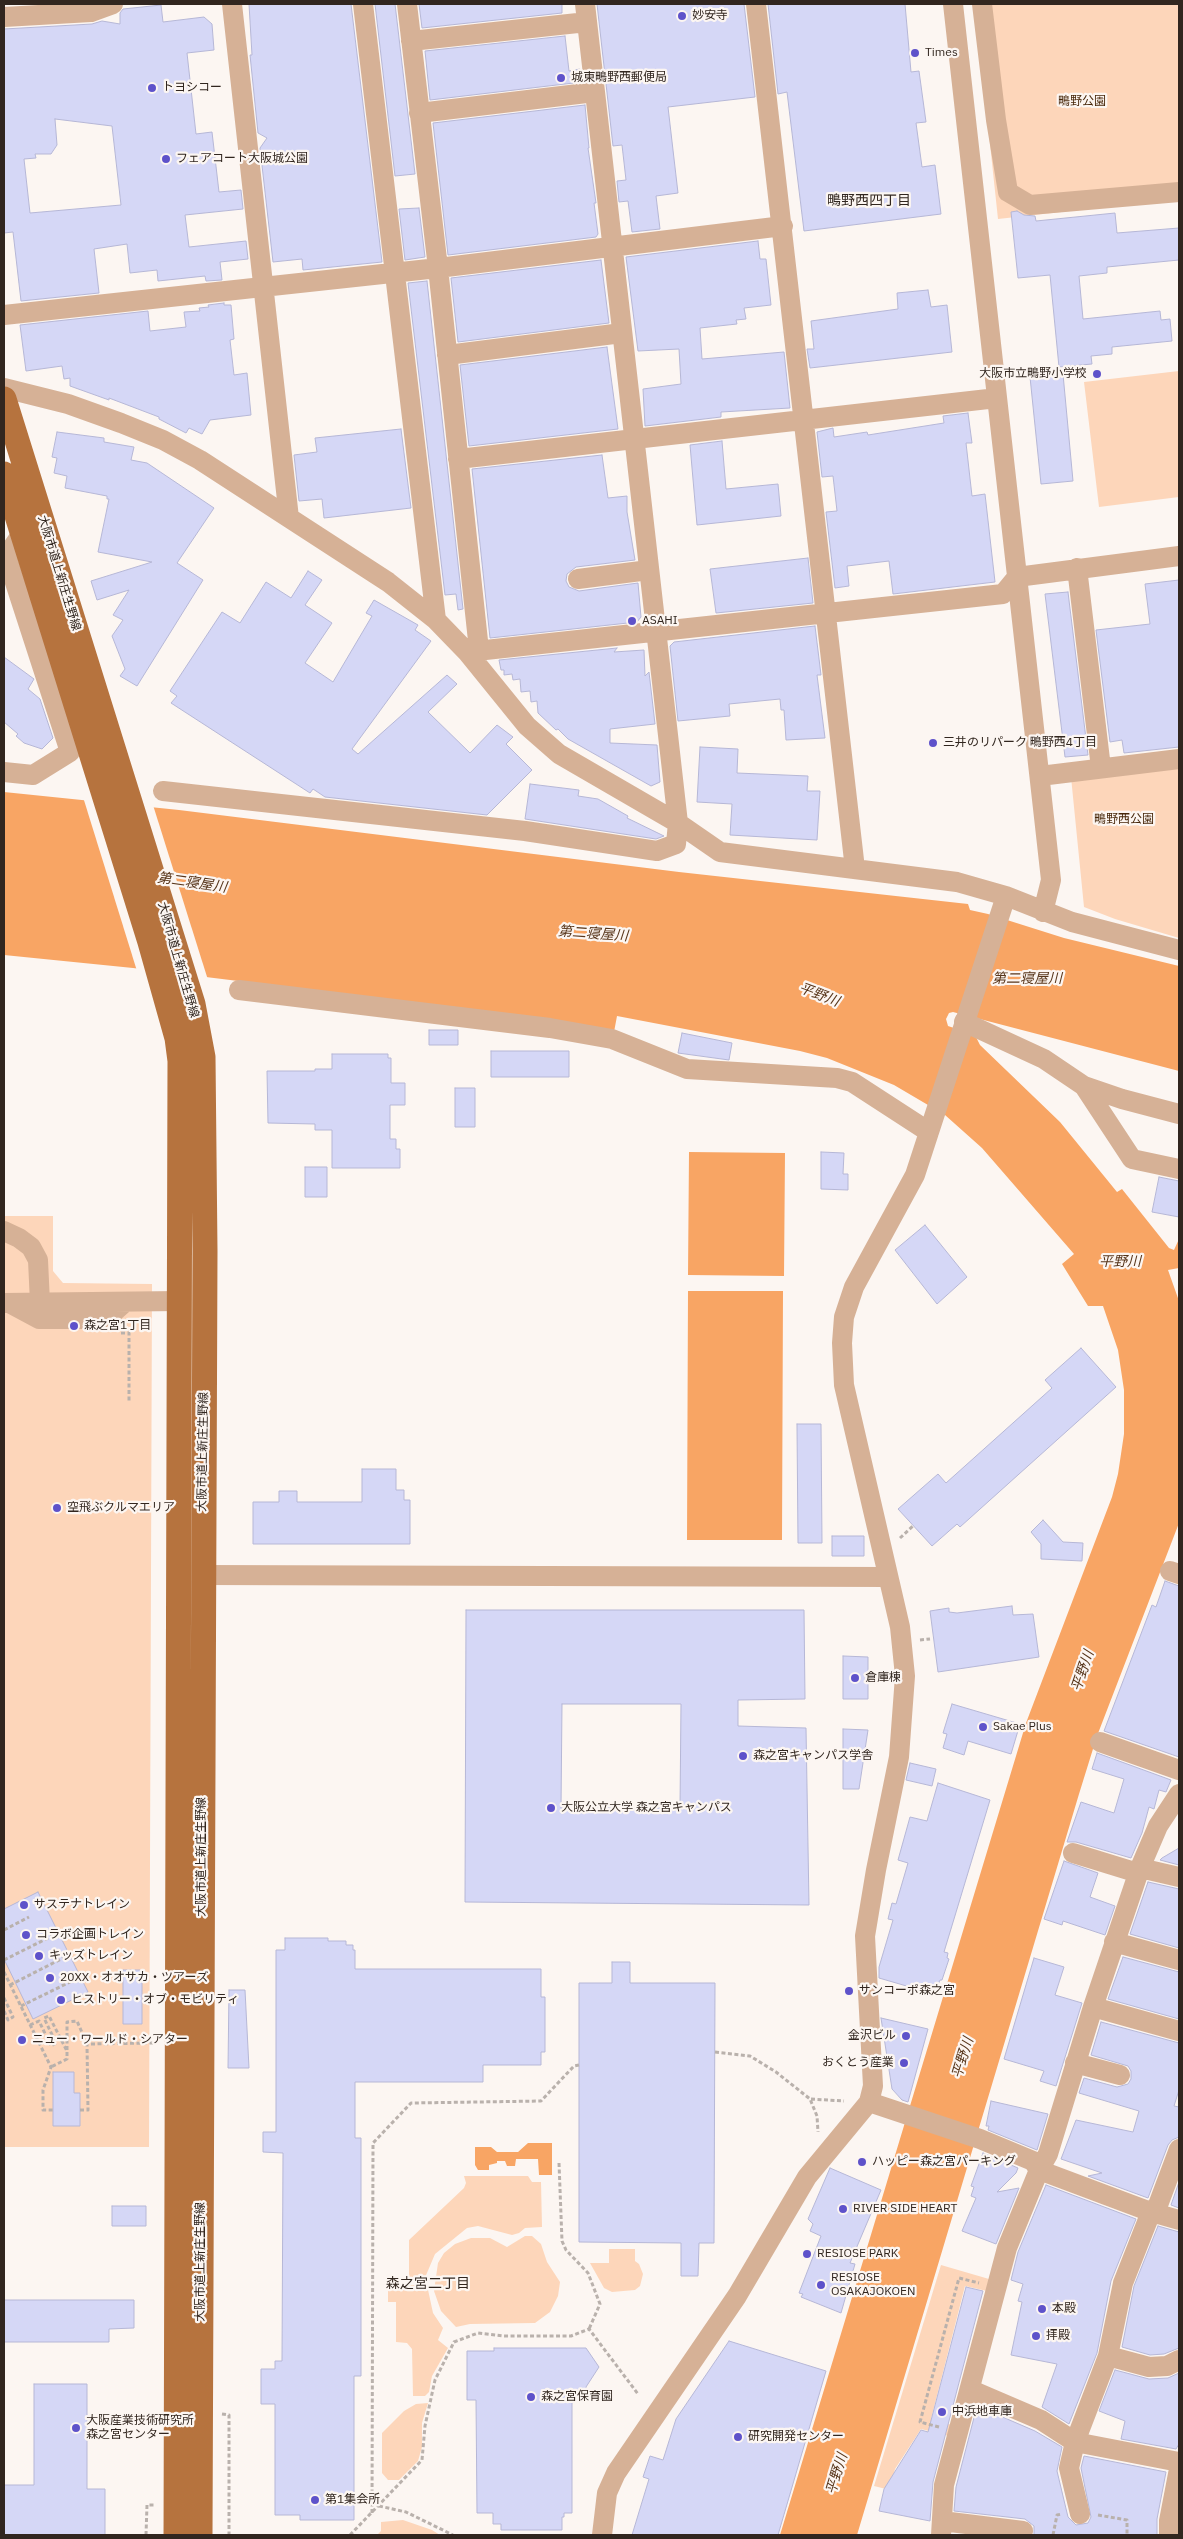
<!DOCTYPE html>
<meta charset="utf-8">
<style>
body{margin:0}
#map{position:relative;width:1183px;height:2539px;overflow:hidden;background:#fcf6f2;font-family:"IBM Plex Sans",sans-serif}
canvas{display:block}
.frame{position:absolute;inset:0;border:5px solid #31261f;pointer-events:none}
</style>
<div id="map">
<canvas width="1183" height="2539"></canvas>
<div class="frame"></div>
</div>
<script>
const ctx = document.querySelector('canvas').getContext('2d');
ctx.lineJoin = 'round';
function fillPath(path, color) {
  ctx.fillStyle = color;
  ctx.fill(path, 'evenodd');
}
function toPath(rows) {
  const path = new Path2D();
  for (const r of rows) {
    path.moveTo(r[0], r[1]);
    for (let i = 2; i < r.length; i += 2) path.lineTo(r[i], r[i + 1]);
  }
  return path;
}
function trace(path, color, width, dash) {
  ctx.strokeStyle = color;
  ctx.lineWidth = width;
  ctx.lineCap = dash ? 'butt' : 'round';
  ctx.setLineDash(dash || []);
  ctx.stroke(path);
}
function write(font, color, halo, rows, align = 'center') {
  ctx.font = font + ' "IBM Plex Sans","Noto Sans JP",sans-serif';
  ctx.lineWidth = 4.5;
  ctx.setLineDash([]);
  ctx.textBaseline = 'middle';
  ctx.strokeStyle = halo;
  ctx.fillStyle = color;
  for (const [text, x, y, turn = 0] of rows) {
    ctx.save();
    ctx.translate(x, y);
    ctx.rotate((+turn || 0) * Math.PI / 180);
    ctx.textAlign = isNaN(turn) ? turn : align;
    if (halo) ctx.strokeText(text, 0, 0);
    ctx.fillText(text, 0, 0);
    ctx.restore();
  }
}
fillPath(toPath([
 [975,4,1179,4,1179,199,998,219],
 [1179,371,1179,497,1099,507,1084,382],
 [1179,766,1179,938,1115,919,1084,907,1071,777],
 [4,1216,53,1216,53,1271,63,1283,152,1284,149,2147,4,2147],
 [464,2176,528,2176,532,2182,541,2182,542,2227,525,2228,519,2233,512,2235,478,2226,467,2228,435,2254,424,2280,409,2280,409,2240,464,2188,466,2183],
 [525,2236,532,2236,541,2244,547,2262,560,2282,558,2296,550,2312,535,2323,470,2324,456,2327,441,2311,434,2291,438,2263,444,2253,455,2244,471,2238,490,2238,507,2247],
 [609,2249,635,2249,635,2261,639,2264,643,2274,640,2286,635,2290,612,2292,604,2288,590,2263,609,2263],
 [941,2265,989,2279,987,2291,965,2286,931,2419,952,2425,949,2436,921,2429,895,2469,890,2490,874,2486],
 [406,2285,427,2285,433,2313,443,2328,438,2340,448,2348,432,2376,429,2392,425,2396,413,2396,412,2349,407,2343,396,2342,396,2302,388,2302,388,2288],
 [428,2403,422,2423,422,2447,418,2461,399,2480,388,2480,382,2473,382,2433,404,2411,416,2404],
 [403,2520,432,2530,440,2535,377,2535,381,2531,381,2522]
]), '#fdd6ba');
fillPath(toPath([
 [4,792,179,810,679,872,968,904,970,910,988,914,1064,938,1179,966,1179,1071,953,1012,949,1013,946,1019,948,1026,975,1035,980,1045,1060,1122,1117,1192,1122,1189,1169,1248,1174,1250,1179,1239,1179,1268,1168,1270,1179,1301,1179,1523,1097,1736,1079,1794,857,2535,780,2535,1026,1723,1112,1497,1118,1474,1124,1434,1124,1390,1118,1350,1103,1306,1088,1306,1062,1264,1074,1254,982,1148,945,1115,894,1085,827,1058,800,1051,617,1016,614,1032,473,1010,133,968,4,955],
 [689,1152,785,1153,784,1276,688,1275],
 [688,1291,783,1291,782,1540,687,1540],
 [528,2143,552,2143,552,2175,539,2175,538,2159,516,2159,515,2166,507,2166,505,2161,497,2161,497,2163,489,2165,489,2170,478,2170,475,2165,475,2147,491,2147,497,2152,518,2152]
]), '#f8a564');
fillPath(toPath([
 [83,797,153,805,208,980,137,971]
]), '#fcf6f2');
const building = toPath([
 [249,4,351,4,382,262,303,270,302,259,273,262,260,148,267,138,258,133,250,55,252,55,249,4],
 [375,4,395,4,415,174,395,176,375,4],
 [419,4,562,4,562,13,422,28,419,4],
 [597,4,744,4,755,97,668,107,678,193,656,196,660,229,632,232,628,201,619,202,617,181,626,180,622,145,613,146,597,4],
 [768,4,905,4,911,72,919,71,926,122,916,123,922,167,935,165,941,214,804,231,787,92,778,94,768,4],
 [161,5,163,22,204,17,212,24,214,50,187,53,196,134,212,132,219,192,241,190,243,209,185,215,189,247,246,241,248,259,220,262,222,280,206,281,205,276,158,281,157,270,130,273,127,244,94,249,99,293,21,301,13,232,4,233,4,29,92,24,102,21,120,24,120,13,123,9,161,5],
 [55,119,112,126,121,205,30,213,24,159,36,158,35,154,51,154,57,145,55,119],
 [565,36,569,71,580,69,582,82,430,100,425,51,565,36],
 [585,105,589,148,588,148,596,203,594,203,598,234,596,237,448,255,433,123,585,105],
 [419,208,425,257,405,260,399,209,419,208],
 [1017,211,1024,215,1035,216,1036,221,1115,213,1117,233,1179,228,1179,260,1107,267,1107,273,1079,276,1083,319,1160,311,1161,320,1170,319,1172,341,1112,347,1112,354,1091,356,1092,364,1059,367,1050,275,1018,278,1011,212,1017,211],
 [758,241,760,259,766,259,771,305,744,308,746,319,736,320,737,324,700,328,702,359,784,352,790,408,721,412,721,417,645,426,643,389,681,384,679,349,638,351,626,257,758,241],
 [601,260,609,323,458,342,451,278,601,260],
 [427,281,463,609,458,610,456,594,445,595,408,283,427,281],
 [928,290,931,307,947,305,952,352,810,368,807,349,814,349,811,321,898,309,897,293,928,290],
 [224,303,224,305,231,305,234,339,230,340,234,375,247,373,251,415,210,420,202,434,189,428,186,433,159,419,159,417,109,398,109,400,70,386,70,378,64,379,62,366,26,371,20,325,148,311,150,331,186,327,184,312,200,311,199,308,209,307,208,305,224,303],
 [607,347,618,429,469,446,460,365,607,347],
 [1063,374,1073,481,1041,484,1030,377,1063,374],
 [968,413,972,443,966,443,972,496,985,494,995,582,893,594,889,561,847,566,849,586,835,588,826,512,837,511,833,476,822,477,817,432,833,428,834,437,867,432,868,435,944,423,943,416,968,413],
 [401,429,411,508,324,518,322,499,299,501,294,455,317,452,315,438,401,429],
 [57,432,104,438,104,442,134,447,131,460,147,463,214,508,177,563,203,580,137,686,120,676,125,669,112,636,123,620,113,615,129,590,97,600,91,581,152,562,98,552,109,499,107,499,107,496,65,488,67,476,54,473,57,458,52,457,57,432],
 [722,441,726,489,778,484,781,516,697,525,690,445,722,441],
 [602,455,608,498,627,496,627,512,635,560,576,567,567,574,566,581,569,587,579,591,638,583,641,617,637,622,490,638,472,469,602,455],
 [808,558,813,603,716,613,710,569,808,558],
 [308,571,322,580,305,605,332,623,305,663,333,682,372,616,366,613,374,600,418,625,415,630,431,641,352,749,358,754,447,675,457,684,428,712,470,753,497,725,513,737,506,744,532,770,487,815,325,797,313,789,310,793,171,703,177,696,170,691,222,612,240,623,266,582,291,598,308,571],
 [1179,580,1179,747,1124,753,1122,740,1110,742,1096,630,1150,624,1145,584,1179,580],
 [1068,592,1088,755,1065,757,1045,594,1068,592],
 [815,626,821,675,817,675,825,738,786,740,784,710,781,710,780,699,729,704,730,716,678,721,670,646,674,642,815,626],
 [617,648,614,652,644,650,645,676,649,672,655,724,610,729,610,743,657,745,660,782,651,786,568,739,558,729,556,730,538,713,537,701,531,702,530,691,521,692,520,679,513,680,512,674,504,675,504,670,501,670,499,660,617,648],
 [4,657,34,679,28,689,40,699,53,738,42,749,24,743,16,736,18,734,4,722,4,657],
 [700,747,738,749,737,773,808,776,807,791,820,791,817,840,730,835,732,804,697,802,700,747],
 [530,784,579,790,578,796,598,799,628,816,627,818,664,836,656,839,525,819,530,784],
 [429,1030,458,1030,458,1045,429,1045,429,1030],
 [682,1033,732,1043,729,1060,678,1053,682,1033],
 [491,1051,569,1051,569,1077,491,1077,491,1051],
 [332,1054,388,1054,388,1058,391,1058,391,1083,405,1083,405,1105,390,1105,390,1139,396,1139,396,1149,400,1149,400,1168,332,1168,332,1130,315,1130,315,1124,268,1123,267,1071,315,1071,315,1069,332,1069,332,1054],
 [455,1088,475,1088,475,1127,455,1127,455,1088],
 [821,1152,844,1153,843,1174,848,1174,848,1190,821,1189,821,1152],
 [305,1167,327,1167,327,1197,305,1197,305,1167],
 [1159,1177,1179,1181,1179,1217,1152,1212,1159,1177],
 [925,1225,967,1277,937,1304,895,1250,925,1225],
 [1081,1348,1116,1387,960,1527,957,1524,932,1546,898,1509,938,1474,946,1483,1052,1388,1045,1380,1081,1348],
 [797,1424,821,1424,822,1543,798,1543,797,1424],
 [362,1469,396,1469,396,1490,404,1490,404,1500,410,1500,410,1544,253,1544,253,1502,279,1502,279,1491,297,1491,297,1502,362,1502,362,1469],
 [1043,1520,1063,1542,1083,1543,1082,1561,1041,1559,1041,1544,1031,1532,1043,1520],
 [832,1536,864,1536,864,1556,832,1556,832,1536],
 [1165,1581,1179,1586,1179,1757,1104,1731,1152,1605,1156,1607,1165,1581],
 [1012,1606,1013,1615,1033,1614,1039,1657,938,1672,930,1611,949,1608,949,1612,957,1613,1012,1606],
 [466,1610,804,1610,805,1699,738,1700,738,1726,806,1728,809,1905,465,1902,466,1610],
 [562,1704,681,1704,680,1808,561,1808,562,1704],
 [843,1656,868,1657,868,1699,843,1699,843,1656],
 [952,1704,1020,1724,1011,1754,968,1741,964,1755,943,1748,947,1734,943,1733,952,1704],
 [843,1729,868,1730,859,1789,843,1789,843,1729],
 [1097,1753,1171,1780,1166,1792,1159,1790,1154,1809,1149,1807,1142,1833,1131,1858,1076,1842,1067,1842,1081,1802,1114,1813,1124,1779,1092,1769,1097,1753],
 [910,1763,936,1769,932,1786,906,1780,910,1763],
 [938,1783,990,1800,944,1952,948,1953,947,1958,949,1959,942,1980,940,1980,934,1994,879,1978,879,1967,893,1920,888,1919,892,1903,896,1904,908,1863,898,1860,910,1817,927,1821,938,1783],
 [1179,1848,1179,1865,1160,1860,1162,1858,1179,1848],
 [1064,1861,1098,1873,1090,1897,1115,1906,1105,1935,1063,1921,1062,1925,1044,1919,1064,1861],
 [1148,1882,1179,1889,1179,1948,1130,1934,1148,1882],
 [38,1892,88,1992,33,2019,4,1959,4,1909,38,1892],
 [285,1938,328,1938,328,1941,346,1941,346,1945,353,1945,353,1950,355,1950,355,1969,541,1969,541,1997,545,1997,545,2052,541,2052,541,2065,483,2065,483,2082,355,2082,355,2138,361,2138,361,2376,354,2376,354,2520,300,2520,300,2515,275,2515,275,2404,261,2404,261,2369,275,2369,275,2361,282,2361,283,2153,263,2152,263,2132,276,2132,276,1950,285,1950,285,1938],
 [1123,1957,1179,1972,1179,2019,1108,1999,1123,1957],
 [1034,1958,1064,1967,1055,1995,1082,2003,1056,2086,1040,2081,1044,2071,1004,2059,1034,1958],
 [612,1962,630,1962,630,1983,715,1983,714,2243,699,2243,698,2276,681,2276,681,2243,579,2242,579,1983,612,1983,612,1962],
 [123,1970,142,1970,142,2024,123,2024,123,1970],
 [229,1990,245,1990,249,2068,228,2068,229,1990],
 [881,2018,928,2029,908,2102,902,2100,892,2089,881,2018],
 [1101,2022,1179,2043,1179,2090,1174,2106,1179,2107,1179,2137,1172,2140,1168,2145,1148,2198,1088,2176,1102,2173,1061,2159,1076,2120,1133,2132,1139,2111,1079,2093,1084,2078,1117,2087,1128,2084,1131,2079,1131,2071,1128,2066,1091,2055,1101,2022],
 [53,2072,74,2072,74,2093,80,2093,80,2126,53,2126,53,2072],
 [991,2101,1048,2114,1037,2150,988,2130,989,2126,986,2126,991,2101],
 [983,2153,1018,2168,1016,2173,997,2192,1019,2188,996,2244,962,2231,976,2198,971,2196,974,2187,971,2186,983,2153],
 [830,2168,881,2190,850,2263,855,2264,841,2313,801,2297,803,2294,799,2293,821,2236,810,2231,813,2224,808,2219,830,2168],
 [1179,2182,1179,2208,1171,2205,1179,2182],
 [1046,2185,1136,2219,1111,2281,1097,2353,1069,2424,1042,2407,1057,2364,1011,2355,1022,2302,1018,2301,1023,2284,1011,2280,1018,2252,1046,2185],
 [112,2206,146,2206,146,2226,112,2226,112,2206],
 [1158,2226,1179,2232,1179,2348,1164,2354,1150,2355,1122,2347,1134,2286,1158,2226],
 [966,2287,983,2291,933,2482,930,2521,879,2511,884,2489,921,2430,928,2432,966,2287],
 [4,2300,134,2300,134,2328,109,2329,109,2342,4,2342,4,2300],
 [729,2341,826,2371,778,2535,632,2535,649,2479,643,2477,650,2456,663,2460,676,2419,729,2341],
 [494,2348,586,2348,599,2367,586,2387,586,2400,572,2400,572,2513,564,2513,564,2517,562,2517,562,2530,501,2530,501,2524,493,2524,493,2513,477,2513,476,2400,467,2400,467,2351,494,2351,494,2348],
 [1115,2370,1149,2379,1168,2378,1179,2373,1179,2444,1176,2449,1121,2439,1125,2421,1099,2411,1115,2370],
 [34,2384,87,2384,87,2489,105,2489,105,2535,4,2535,4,2485,34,2485,34,2384],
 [977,2406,1035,2431,1062,2447,1057,2471,1068,2517,1076,2525,1088,2523,1091,2517,1081,2468,1084,2456,1166,2472,1157,2519,1157,2535,1034,2535,1034,2526,1025,2519,954,2511,956,2487,977,2406]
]);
fillPath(building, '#d5d7f6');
trace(building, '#b6b7d6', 1);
trace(toPath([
 [121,1333,129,1333,129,1402],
 [900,1538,913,1526],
 [920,1640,930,1639],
 [4,1930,29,1917],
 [4,1960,52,1936],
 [4,1972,51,2067,43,2090,43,2110,53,2110],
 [10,1985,63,1958],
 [4,1998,13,2017,8,2020,4,2011],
 [21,2006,74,1980],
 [30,2025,39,2021,51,2046,56,2043,44,2018,49,2016,67,2051,67,2059,51,2067],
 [67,2050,67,2022,77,2021,87,2044],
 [715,2052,750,2056,776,2072,810,2099,817,2116,818,2132],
 [811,2099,844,2101],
 [80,2110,88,2110,87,2044,155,2043],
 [559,2163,562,2241,566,2250,588,2273,600,2304,589,2329],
 [222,2414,229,2415,229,2535],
 [939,2427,920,2422,959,2278,979,2283],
 [379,2506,406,2512,453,2535],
 [372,2513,373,2143,411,2103,541,2101,574,2066,579,2065],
 [1098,2515,1127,2520,1127,2535],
 [146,2535,147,2505,154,2505],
 [350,2535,422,2460,425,2426,435,2380,454,2342,478,2333,504,2336,571,2336,589,2329,638,2394],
 [1053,2535,1057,2515,1062,2514]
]), '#b9b1ac', 3, [4, 2.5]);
trace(toPath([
 [232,4,289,518],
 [363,4,436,620],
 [407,4,438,268,479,650],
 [756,4,855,869],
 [953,4,1050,871,1051,880,1043,912],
 [982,4,996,120,1008,192,1030,205,1179,192],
 [4,17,91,12,113,4],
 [411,41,587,22],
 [419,113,595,92],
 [4,315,438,268,783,226],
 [447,355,622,333],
 [4,388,68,404,121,423,163,440,200,460,388,582,436,620,467,652,527,726,559,754,678,823,720,852,957,882,1006,896,1072,922,1179,950],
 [458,459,997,398],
 [1077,568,1101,768],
 [578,579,649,570],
 [467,652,1003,594,1017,577,1179,556],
 [4,772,33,775,70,752,8,561,10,551,23,532],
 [1040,776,1179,759],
 [163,791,525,831,657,851,676,844,678,823,585,4],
 [239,990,550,1028,612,1039,687,1069,837,1078,852,1082,929,1132],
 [964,1022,1044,1059,1084,1086,1122,1099,1179,1114],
 [1084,1086,1132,1159,1179,1169],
 [4,1231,19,1238,31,1247,38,1260,40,1303],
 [4,1303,179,1301],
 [11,1304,39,1319,106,1319,124,1303],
 [1170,1571,1179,1574],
 [202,1575,888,1577],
 [1100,1742,1179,1770],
 [1073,1853,1138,1873],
 [1140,1868,1179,1877],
 [1114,1942,1179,1960],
 [1093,2007,1179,2031],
 [1075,2063,1120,2075],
 [869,2102,980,2139,1033,2161,1039,2170,1151,2212,1179,2220],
 [1108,2356,1149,2367,1167,2366,1179,2360],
 [971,2390,1041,2420,1075,2442,1179,2462],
 [1080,2514,1069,2468,1075,2442,1108,2356,1123,2283,1151,2212,1158,2205,1179,2149],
 [942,2521,1023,2531],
 [602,2535,607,2493,616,2473,737,2296,807,2177,869,2102,873,2086,865,1936,876,1870,899,1757,905,1676,900,1627,844,1385,842,1343,844,1317,854,1287,915,1175,1006,896],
 [941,2535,944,2485,1007,2248,1039,2170,1048,2154,1093,2007,1140,1868,1158,1826,1179,1794],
 [1169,2535,1169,2521,1179,2469]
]), '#d6b196', 20);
trace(toPath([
 [4,399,193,1004,203,1057,205,1251,200,2535],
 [4,474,150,942,177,1038,180,1061,176,2535]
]), '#b6733e', 25);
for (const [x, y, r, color] of [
 [682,16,5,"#5e52ca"],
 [915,53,5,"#5e52ca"],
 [561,78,5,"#5e52ca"],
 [152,88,5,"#5e52ca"],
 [166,159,5,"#5e52ca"],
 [1097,374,5,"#5e52ca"],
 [632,621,5,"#5e52ca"],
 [933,743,5,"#5e52ca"],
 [74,1326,5,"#5e52ca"],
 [57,1508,5,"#5e52ca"],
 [855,1678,5,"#5e52ca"],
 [983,1727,5,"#5e52ca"],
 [743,1756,5,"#5e52ca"],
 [551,1808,5,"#5e52ca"],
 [24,1905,5,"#5e52ca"],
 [26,1935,5,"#5e52ca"],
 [39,1956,5,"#5e52ca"],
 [50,1978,5,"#5e52ca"],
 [849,1991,5,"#5e52ca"],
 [61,2000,5,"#5e52ca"],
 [906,2036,5,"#5e52ca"],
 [22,2040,5,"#5e52ca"],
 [904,2063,5,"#5e52ca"],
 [862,2162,5,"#5e52ca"],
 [843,2209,5,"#5e52ca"],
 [807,2254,5,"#5e52ca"],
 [821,2285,5,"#5e52ca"],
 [1042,2309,5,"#5e52ca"],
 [1036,2336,5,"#5e52ca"],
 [531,2397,5,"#5e52ca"],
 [942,2412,5,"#5e52ca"],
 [76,2428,5,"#5e52ca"],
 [738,2437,5,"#5e52ca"],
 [315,2500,5,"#5e52ca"]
]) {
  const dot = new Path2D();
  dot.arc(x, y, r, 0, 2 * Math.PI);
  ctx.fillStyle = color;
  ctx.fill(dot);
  trace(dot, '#fcf6f2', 2);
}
write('12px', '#31261f', '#fcf6f2', [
 ["妙安寺",692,16],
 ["Times",925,53],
 ["城東鴫野西郵便局",571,78],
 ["トヨシコー",162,88],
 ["フェアコート大阪城公園",176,159],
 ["大阪市立鴫野小学校",1087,374,"right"],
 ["ASAHI",642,621],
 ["三井のリパーク 鴫野西4丁目",943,743],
 ["森之宮1丁目",84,1326],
 ["空飛ぶクルマエリア",67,1508],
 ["倉庫棟",865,1678],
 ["Sakae Plus",993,1727],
 ["森之宮キャンパス学舎",753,1756],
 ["大阪公立大学 森之宮キャンパス",561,1808],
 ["サステナトレイン",34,1905],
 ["コラボ企画トレイン",36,1935],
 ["キッズトレイン",49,1956],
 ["20XX・オオサカ・ツアーズ",60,1978],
 ["サンコーポ森之宮",859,1991],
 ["ヒストリー・オブ・モビリティ",71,2000],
 ["金沢ビル",896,2036,"right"],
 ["ニュー・ワールド・シアター",32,2040],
 ["おくとう産業",894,2063,"right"],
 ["ハッピー森之宮パーキング",872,2162],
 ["RIVER SIDE HEART",853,2209],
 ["RESIOSE PARK",817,2254],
 ["RESIOSE",831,2278],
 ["OSAKAJOKOEN",831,2292],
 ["本殿",1052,2309],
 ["拝殿",1046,2336],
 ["森之宮保育園",541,2397],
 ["中浜地車庫",952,2412],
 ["大阪産業技術研究所",86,2421],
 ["森之宮センター",86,2435],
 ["研究開発センター",748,2437],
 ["第1集会所",325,2500]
], 'left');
write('12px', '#47270a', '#fcf6f2', [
 ["鴫野公園",1082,102],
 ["鴫野西公園",1124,820]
]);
write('12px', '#31261f', '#fcf6f2', [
 ["大阪市道上新庄生野線",59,573,73],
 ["大阪市道上新庄生野線",178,960,74],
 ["大阪市道上新庄生野線",203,1452,-89],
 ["大阪市道上新庄生野線",202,1857,-90],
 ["大阪市道上新庄生野線",201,2262,-90]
]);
write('14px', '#31261f', '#fcf6f2', [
 ["鴫野西四丁目",869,201],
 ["森之宮二丁目",428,2284]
]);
write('italic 14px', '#58361b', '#fcf6f2', [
 ["第二寝屋川",192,883,8],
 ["第二寝屋川",593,934,4],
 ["第二寝屋川",1027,979],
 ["平野川",819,995,21],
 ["平野川",1120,1262],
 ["平野川",1083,1671,-71],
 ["平野川",963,2058,-73],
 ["平野川",837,2474,-73]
]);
</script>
